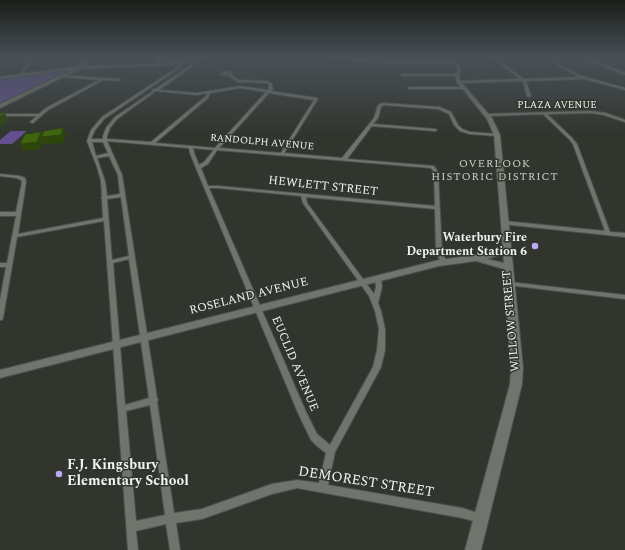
<!DOCTYPE html>
<style>
body{margin:0}
canvas{display:block;background:#31352e}
</style>
<canvas width="625" height="550"></canvas>
<script>
const ctx = document.querySelector('canvas').getContext('2d');
ctx.lineJoin = 'round';
function fillPath(path, color) {
  ctx.fillStyle = color;
  ctx.fill(path, 'evenodd');
}
function toPath(rows) {
  const path = new Path2D();
  for (const r of rows) {
    path.moveTo(r[0], r[1]);
    for (let i = 2; i < r.length; i += 2) path.lineTo(r[i], r[i + 1]);
  }
  return path;
}
function trace(path, color, width, dash) {
  ctx.strokeStyle = color;
  ctx.lineWidth = width;
  ctx.lineCap = dash ? 'butt' : 'round';
  ctx.setLineDash(dash || []);
  ctx.stroke(path);
}
function write(font, color, halo, rows, align = 'center') {
  ctx.font = font + ' Spectral,serif';
  ctx.lineWidth = 3;
  ctx.setLineDash([]);
  ctx.textBaseline = 'middle';
  ctx.strokeStyle = halo;
  ctx.fillStyle = color;
  for (const [text, x, y, turn = 0] of rows) {
    ctx.save();
    ctx.translate(x, y);
    ctx.rotate((+turn || 0) * Math.PI / 180);
    ctx.textAlign = isNaN(turn) ? turn : align;
    if (halo) ctx.strokeText(text, 0, 0);
    ctx.fillText(text, 0, 0);
    ctx.restore();
  }
}
fillPath(toPath([
 [68,71,4,101,0,103,0,79],
 [11,131,27,131,12,144,0,144,0,140]
]), '#644f91');
const street = toPath([
 [31,57,33,57,21,76,19,76,31,57],
 [159,57,161,57,159,65,158,66,157,65,159,57],
 [315,57,322,57,391,62,455,61,456,62,455,63,391,64,315,57],
 [491,57,493,57,524,79,579,77,543,57,545,57,579,75,625,88,625,90,584,79,526,81,531,96,529,97,527,96,523,81,458,83,459,81,520,79,491,57],
 [192,60,193,61,193,66,159,90,197,93,240,86,268,90,269,89,269,84,265,83,237,82,228,75,226,76,220,74,226,71,232,72,231,74,238,80,267,81,272,84,273,89,271,91,317,98,318,99,284,153,342,158,374,118,378,105,383,103,440,107,451,112,458,125,462,129,470,132,497,134,499,135,497,136,470,134,460,131,454,125,449,114,438,109,384,105,381,107,378,118,373,124,435,129,437,130,435,131,372,126,347,159,434,166,438,172,442,253,447,262,446,263,442,263,436,253,435,209,306,197,307,203,374,294,376,287,375,278,378,276,381,278,382,287,378,303,381,311,385,329,385,350,381,367,335,452,328,485,462,508,484,515,486,518,484,521,481,523,462,518,297,488,272,494,202,519,176,523,180,550,170,550,166,524,136,531,138,550,128,550,104,221,17,237,3,318,2,320,0,320,0,300,6,267,0,267,0,263,7,263,16,216,0,216,0,212,16,212,22,182,21,180,17,178,0,176,0,174,20,176,25,178,26,182,18,234,103,218,102,199,101,198,102,197,101,181,97,167,87,141,91,130,102,117,179,66,180,62,182,62,181,67,104,119,95,130,91,139,103,139,103,136,106,128,115,117,153,91,152,89,155,89,191,65,191,61,192,60],
 [240,88,266,92,215,148,155,143,208,98,210,93,240,88],
 [156,91,197,95,207,93,206,96,151,142,107,139,107,136,110,128,117,119,156,91],
 [269,93,314,100,281,153,219,148,269,93],
 [107,141,189,148,190,153,196,168,298,413,311,440,317,446,326,453,319,483,297,480,272,484,202,509,174,513,157,402,158,400,157,398,122,175,107,141],
 [92,142,103,142,108,153,96,156,92,142],
 [193,148,214,150,204,162,199,165,194,153,193,148],
 [217,150,431,168,434,172,435,206,218,186,208,186,201,168,208,164,217,150],
 [109,156,118,175,120,194,107,196,105,181,97,158,109,156],
 [209,188,218,188,301,196,303,203,369,296,375,311,379,329,377,350,373,367,330,445,317,434,306,412,209,188],
 [121,197,129,256,112,260,107,199,121,197],
 [129,259,149,398,125,405,113,263,129,259],
 [150,405,165,515,136,521,126,411,150,405],
 [402,74,457,74,458,75,457,76,401,76,402,74],
 [60,75,119,79,120,80,119,81,103,80,48,110,33,123,30,122,37,116,0,116,0,114,39,114,46,108,99,80,61,77,60,75],
 [410,87,464,87,466,88,464,89,409,89,408,88,410,87],
 [591,111,606,113,625,120,625,122,604,115,591,113,547,114,571,137,577,144,610,232,625,233,625,237,502,224,501,223,504,221,605,231,573,144,569,139,543,114,487,116,485,115,487,114,591,111],
 [509,282,625,295,625,299,507,285,506,284,507,283,509,282]
]);
const secondary = toPath([
 [88,57,92,57,85,66,170,63,210,57,218,57,170,65,80,69,0,108,0,104,71,70,0,79,0,77,78,66,88,57],
 [446,57,450,57,459,64,461,70,459,76,461,82,492,118,500,135,523,368,522,384,481,550,465,550,510,384,511,368,504,269,476,261,439,266,0,378,0,370,439,260,483,254,503,249,494,135,487,119,457,82,455,76,457,70,456,65,446,57],
 [503,254,504,263,487,259,503,254],
 [580,57,585,57,625,72,625,75,580,57]
]);
trace(street, '#4d504a', 2);
trace(secondary, '#4d504a', 2);
fillPath(street, '#6f746c');
fillPath(secondary, '#6f746c');
fillPath(toPath([
 [5,113,8,120,0,126,0,117],
 [63,128,66,135,63,143,44,144,43,142,40,149,23,151,20,144,41,132,43,137]
]), '#2d470a');
const building = toPath([
 [0,113,5,113,0,117,0,113],
 [63,128,61,135,41,137,44,131,63,128],
 [41,132,37,142,20,144,25,134,41,132]
]);
fillPath(building, '#40650f');
trace(building, '#2d470a', 1);
const sky = ctx.createLinearGradient(0, 0, 0, 134);
sky.addColorStop(0, '#1b1d19');
sky.addColorStop(0.43, '#485157');
sky.addColorStop(1, '#48515700');
ctx.fillStyle = sky;
ctx.fillRect(0, 0, 625, 134);
for (const [x, y, r, color] of [
 [535,246,4,"#bea9f4"],
 [59,474,4,"#bea9f4"]
]) {
  const dot = new Path2D();
  dot.arc(x, y, r, 0, 2 * Math.PI);
  ctx.fillStyle = color;
  ctx.fill(dot);
  trace(dot, '#31352e', 1.5);
}
write('10px', '#f1f3ef', '#31352e', [
 ["PLAZA AVENUE",557,106],
 ["RANDOLPH AVENUE",262,143,5]
]);
ctx.letterSpacing = '1px';
write('11px', '#cbd0c7', '#31352e', [
 ["OVERLOOK",495,165],
 ["HISTORIC DISTRICT",495,178]
]);
ctx.letterSpacing = '0px';
write('12px', '#f1f3ef', '#31352e', [
 ["HEWLETT STREET",323,187,6],
 ["ROSELAND AVENUE",249,297,-14],
 ["WILLOW STREET",512,321,-95],
 ["EUCLID AVENUE",294,364,67]
]);
write('bold 12px', '#f1f3ef', '#31352e', [
 ["Waterbury Fire",527,239],
 ["Department Station 6",527,253]
], 'right');
write('bold 14px', '#f1f3ef', '#31352e', [
 ["F.J. Kingsbury",67,466],
 ["Elementary School",67,482]
], 'left');
write('14px', '#f1f3ef', '#31352e', [
 ["DEMOREST STREET",366,483,9]
]);
</script>
